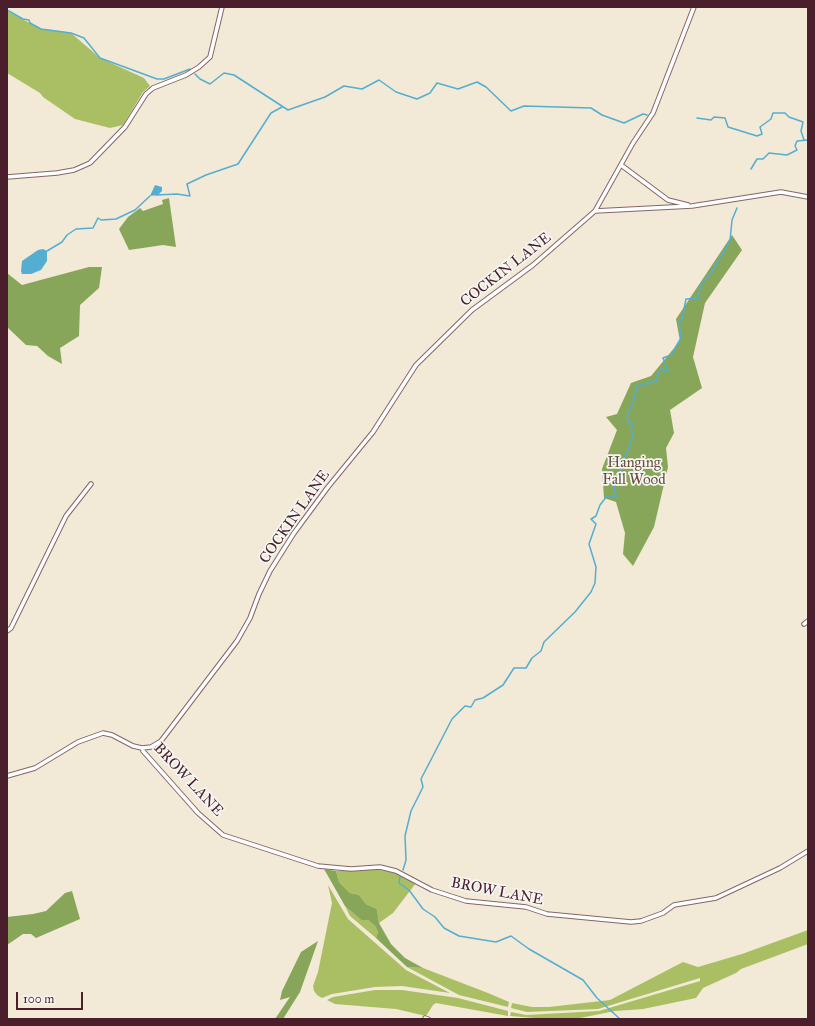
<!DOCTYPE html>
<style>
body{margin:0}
#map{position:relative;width:815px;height:1026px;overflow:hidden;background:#f2e9d6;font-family:"IM FELL Great Primer",serif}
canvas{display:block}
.frame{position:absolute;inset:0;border:8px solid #4a1f2b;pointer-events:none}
.scale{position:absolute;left:16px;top:992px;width:67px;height:18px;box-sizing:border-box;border:2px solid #4a1f2b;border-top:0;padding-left:5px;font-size:12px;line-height:14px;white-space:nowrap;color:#4a1f2b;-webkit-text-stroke:3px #f6f6f2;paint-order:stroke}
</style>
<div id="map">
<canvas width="815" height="1026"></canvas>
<div class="frame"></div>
<div class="scale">100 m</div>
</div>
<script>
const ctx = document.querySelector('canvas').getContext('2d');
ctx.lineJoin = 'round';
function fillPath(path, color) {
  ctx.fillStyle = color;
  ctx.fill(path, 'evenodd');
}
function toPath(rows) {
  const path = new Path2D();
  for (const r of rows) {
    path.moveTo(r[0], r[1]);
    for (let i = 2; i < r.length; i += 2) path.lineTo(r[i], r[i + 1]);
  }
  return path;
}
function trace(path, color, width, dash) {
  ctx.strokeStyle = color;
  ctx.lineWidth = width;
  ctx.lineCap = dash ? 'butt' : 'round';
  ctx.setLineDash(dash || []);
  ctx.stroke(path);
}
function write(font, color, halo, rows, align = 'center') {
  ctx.font = font + ' "IM FELL Great Primer",serif';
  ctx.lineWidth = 3.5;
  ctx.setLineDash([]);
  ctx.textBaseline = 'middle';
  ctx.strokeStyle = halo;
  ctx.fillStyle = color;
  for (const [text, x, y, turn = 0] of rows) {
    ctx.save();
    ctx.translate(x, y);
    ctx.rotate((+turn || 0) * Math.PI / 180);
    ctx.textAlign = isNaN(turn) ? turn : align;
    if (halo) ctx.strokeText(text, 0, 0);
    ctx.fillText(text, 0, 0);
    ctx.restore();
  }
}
fillPath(toPath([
 [7,11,41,29,71,33,100,58,144,78,150,86,143,92,123,125,110,128,75,119,43,97,40,93,7,73],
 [375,869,396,873,416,883,393,913,379,923,377,909,366,904,359,895,350,893,339,882,336,871],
 [328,885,348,919,406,970,450,993,402,986,375,987,332,994,322,998,317,995,314,991,313,986,318,972,332,903],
 [345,906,361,920,368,920,375,926,378,932,376,938,350,916],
 [808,930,808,944,741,969,736,973,703,988,696,998,643,1009,615,1011,580,1018,548,1019,510,1016,511,1012,526,1015,599,1011,700,981,700,978,598,1009,527,1012,511,1008,512,1003,532,1007,549,1007,610,1000,683,962,698,967,742,954],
 [407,967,423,968,488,993,509,1002,508,1007,459,995],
 [375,990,402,990,458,998,508,1011,508,1016,436,1003,433,1005,426,1016,396,1009,335,1004,327,1000,333,997]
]), '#aabf63');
fillPath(toPath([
 [169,198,176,247,163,245,129,250,119,229,128,217,140,208,143,211,163,204,162,200],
 [732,235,742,250,705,303,693,357,702,388,670,410,674,433,666,448,668,467,654,527,633,566,623,554,625,533,616,502,604,498,602,469,617,430,606,417,617,414,631,383,651,376,680,341,676,319],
 [89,267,102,267,99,288,80,305,79,336,60,348,62,364,48,356,37,346,26,345,7,327,7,273,22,285],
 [324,869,336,871,339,882,350,893,359,895,366,904,377,909,379,923,391,944,405,958,423,968,407,967,376,938,378,932,375,926,368,920,361,920,345,906],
 [72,891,80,919,36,938,31,934,23,934,7,945,7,917,33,914,46,911,65,893],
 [318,941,300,992,283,1019,275,1019,290,997,280,1000,282,991,301,952]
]), '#87a659');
fillPath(toPath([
 [155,185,162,187,162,191,158,195,150,196],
 [43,249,47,251,47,261,41,270,31,274,22,274,21,271,22,261,38,250]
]), '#54aed2');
trace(toPath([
 [7,10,23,19,29,20,30,23,41,29,71,33,84,38,100,58,157,79,164,79,190,69],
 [195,74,200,79,210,84,224,73,234,75,288,110,325,97,344,86,362,89,379,80,396,92,417,99,430,93,437,83,458,89,477,82,486,87,511,111,524,106,591,108,602,115,624,123,643,114,647,115],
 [697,118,711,120,714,117,725,118,728,127,757,136,762,134,760,127,771,119,773,113,785,113,789,117,803,122,801,131,804,140],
 [751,169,757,159,763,159,769,153,787,155,797,150,795,146,797,141,808,140],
 [156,195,177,194,190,196,187,184,206,175,238,164,271,113,282,107],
 [47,251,62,242,67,235,76,229,93,228,98,218,101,220,116,219,135,210,150,196],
 [403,870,406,860,405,836,411,811,423,787,421,779,452,719,465,706,471,707,475,700,483,698,503,685,514,668,526,668,532,658,541,651,544,642,575,612,591,592,595,583,596,567,589,544,596,524,591,519,596,516,600,505,607,496,617,496,614,490,615,482,622,476,619,463,626,455,633,436,631,431,633,424,628,422,627,416,633,403,637,386,656,381,660,369,668,371,663,358,671,355,681,338,679,323,682,319,686,299,698,298,701,284,709,276,730,241,732,220,737,208],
 [400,877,399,883,409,890,423,909,435,917,444,928,459,936,496,942,511,936,529,949,583,980,597,998,620,1019]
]), '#54aed2', 1.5);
const minor = toPath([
 [621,165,668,200,688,205],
 [7,177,57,173,74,170,90,163,125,127,146,94,153,88,186,75,199,67,210,57,222,7],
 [595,211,692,206,781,192,808,197],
 [804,624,808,621],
 [7,631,11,628,66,516,91,484],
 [142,748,143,751,198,813,223,835,318,866,351,869,380,867,396,871,432,890,466,901,526,907,547,914,631,922,641,921,663,913,674,905,716,898,780,868,808,851],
 [7,776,35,768,78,742,103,733,112,735,133,746,142,748,151,747,161,741,237,641,250,618,259,594,270,571,294,533,328,487,373,432,416,365,472,310,533,265,595,211,633,143,653,113,694,7],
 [425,1018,428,1019]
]);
trace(minor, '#856667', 5.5);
trace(minor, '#fff', 3.5);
write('15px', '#4a1f2b', '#f6f6f2', [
 ["COCKIN LANE",506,270,-38],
 ["COCKIN LANE",295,517,-55],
 ["BROW LANE",188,780,47],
 ["BROW LANE",497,892,11]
]);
write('15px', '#674f3c', '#f6f6f2', [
 ["Hanging",634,463],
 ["Fall Wood",634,480]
]);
</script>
